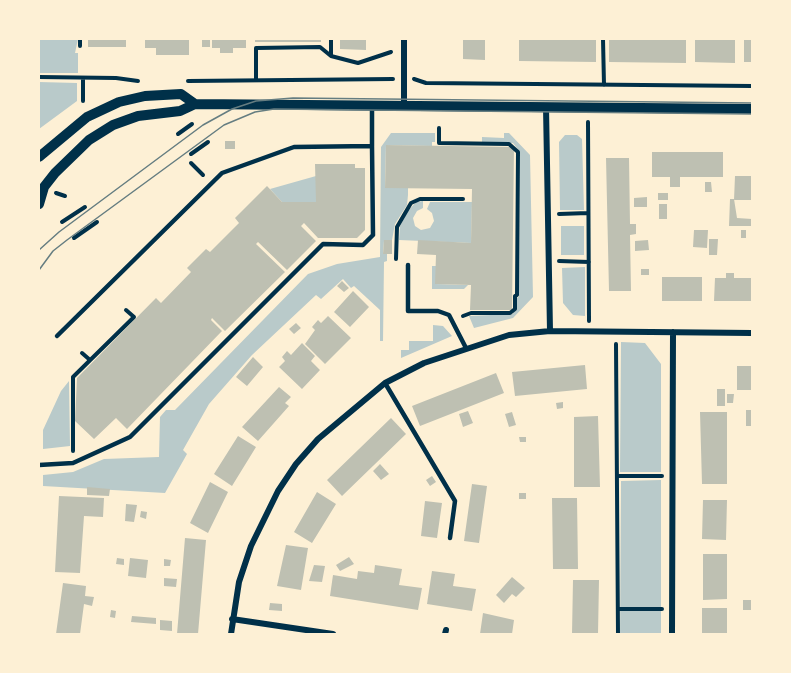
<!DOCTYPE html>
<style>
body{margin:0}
#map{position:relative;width:791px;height:673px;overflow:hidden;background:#fdf0d5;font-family:"Open Sans",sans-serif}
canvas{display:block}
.frame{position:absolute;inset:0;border:40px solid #fdf0d5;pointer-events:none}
</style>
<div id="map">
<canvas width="791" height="673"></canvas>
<div class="frame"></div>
</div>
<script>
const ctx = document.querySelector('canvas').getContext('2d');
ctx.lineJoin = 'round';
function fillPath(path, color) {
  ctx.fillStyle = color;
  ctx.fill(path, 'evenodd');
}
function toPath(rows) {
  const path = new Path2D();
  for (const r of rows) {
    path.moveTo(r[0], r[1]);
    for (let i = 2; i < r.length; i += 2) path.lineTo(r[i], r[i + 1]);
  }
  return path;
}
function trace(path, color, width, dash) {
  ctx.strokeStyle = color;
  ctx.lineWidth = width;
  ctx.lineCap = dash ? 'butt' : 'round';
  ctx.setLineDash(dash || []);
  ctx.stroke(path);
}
fillPath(toPath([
 [39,39,78,39,75,53,78,53,78,73,39,73],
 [39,82,77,83,77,101,39,129],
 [391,133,435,133,435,142,432,142,432,146,386,145,385,188,408,188,408,195,407,205,395,224,392,240,384,241,383,254,387,254,387,261,384,262,383,341,380,341,380,310,354,286,351,288,343,279,321,299,316,295,252,355,209,404,183,450,187,454,165,493,43,486,43,475,73,472,104,459,159,457,160,417,166,410,175,410,308,274,337,264,380,257,381,147],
 [504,133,509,133,530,155,533,297,513,318,474,328,469,316,513,314,516,298,519,297,520,152,513,143,482,142,482,137,504,138],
 [565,135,577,135,582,139,584,210,560,210,559,142],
 [316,176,316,202,282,202,270,189],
 [423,201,423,208,417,211,413,218,415,226,421,230,430,228,434,221,432,213,427,209,430,202,472,202,471,243,399,240,400,226,407,212,416,202],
 [561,226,584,226,584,255,561,255],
 [432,266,436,266,436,284,468,285,464,289,432,289],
 [585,267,585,316,573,315,563,303,562,268],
 [433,325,443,326,452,336,401,358,401,350,409,350,409,341,433,341],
 [621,342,645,343,661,364,661,472,620,472],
 [69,381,70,446,43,449,43,430,61,391],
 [661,480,661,634,620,634,621,481]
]), '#b9caca');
fillPath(toPath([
 [88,39,126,39,126,47,88,47],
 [145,39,189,39,189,55,156,55,156,48,145,48],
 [202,39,210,39,210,47,202,47],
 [212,39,246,39,246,48,233,48,233,53,220,53,220,48,212,48],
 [255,39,321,39,321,42,255,42],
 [340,39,366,39,366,50,340,49],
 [463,39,485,39,485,60,463,59],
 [519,39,596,39,596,62,519,61],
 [609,39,686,39,686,63,609,62],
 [695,39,735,39,735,63,695,62],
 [744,39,752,39,752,62,744,62],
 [225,141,235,141,235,149,225,149],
 [386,145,514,147,512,310,470,310,471,285,435,284,436,255,417,254,418,240,471,243,472,189,385,188],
 [652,152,723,152,723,177,680,177,680,187,670,187,670,177,652,177],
 [606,158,629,158,630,224,636,224,636,234,630,235,631,291,609,291],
 [315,164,355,164,355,168,365,168,365,230,357,238,318,238,304,223,301,226,316,241,287,270,258,242,256,244,285,272,225,331,212,318,211,320,222,331,127,429,116,418,94,439,75,421,77,378,156,298,161,303,191,272,187,268,206,249,210,252,239,223,235,218,267,186,282,202,316,202],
 [735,176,752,176,752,200,734,200],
 [705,182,711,182,712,192,705,192],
 [658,193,668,193,668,200,658,200],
 [647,197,647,207,634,207,634,198],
 [730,199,734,199,737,218,752,219,752,226,729,226],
 [659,204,667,204,667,219,659,219],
 [694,230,708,230,707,248,693,247],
 [741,230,746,230,746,238,741,238],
 [709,239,718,239,717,255,709,255],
 [384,240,392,240,392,254,383,254],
 [648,240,649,250,635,251,635,241],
 [641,269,649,269,649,275,641,275],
 [726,273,734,273,734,278,752,278,752,301,714,301,715,278,726,278],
 [662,277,702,277,702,301,662,301],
 [342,281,349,288,344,292,337,286],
 [353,291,369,307,350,327,334,312],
 [328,316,351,338,325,364,305,344,315,330,312,327,318,320,321,323],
 [296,323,301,328,294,334,289,329],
 [302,343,315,356,311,361,320,370,302,389,279,367,285,361,282,357,287,351,291,355],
 [253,357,263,367,247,386,236,377],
 [585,365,587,389,515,396,512,372],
 [737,366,752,366,752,390,737,390],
 [496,373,504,393,420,426,412,406],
 [279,387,291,397,285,403,289,406,258,441,242,427],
 [717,389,725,389,725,406,717,406],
 [727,394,734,394,733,403,727,403],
 [563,402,563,408,557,409,556,403],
 [746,410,752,410,752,426,746,426],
 [468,411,473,423,463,427,459,414],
 [512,412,516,425,509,427,505,414],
 [700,412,727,412,727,484,702,484],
 [598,416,600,487,574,487,574,417],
 [391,418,406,434,342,496,327,480],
 [238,436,256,447,232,486,214,474],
 [519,437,526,437,526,442,520,442],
 [380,464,389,474,381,480,373,471],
 [432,476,436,482,430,486,426,480],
 [210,482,228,492,208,533,190,523],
 [472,484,487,486,479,543,464,541],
 [87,487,110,489,109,496,87,495],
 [317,492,336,504,312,543,294,532],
 [519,493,526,493,526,499,519,499],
 [59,496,104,498,103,517,84,516,80,573,55,572],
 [552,498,577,498,578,569,553,569],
 [703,500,727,500,726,540,702,539],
 [425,501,442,503,437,538,421,536],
 [126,504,137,505,134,522,125,521],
 [141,511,147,512,146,519,140,517],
 [185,538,206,540,198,634,177,634],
 [286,545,308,548,301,590,277,586],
 [703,554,727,554,727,599,703,600],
 [349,557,354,564,340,571,336,565],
 [117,558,124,559,124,565,116,564],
 [130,558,148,560,146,578,128,576],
 [164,559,171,560,170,566,164,566],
 [314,565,325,566,322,582,309,581],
 [375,565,402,569,399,585,422,588,418,610,330,596,333,575,357,579,358,571,374,573],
 [432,571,455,574,453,586,476,589,472,611,427,604],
 [512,577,525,588,516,597,512,594,504,603,496,595],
 [164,578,177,579,176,587,164,586],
 [573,580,599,580,598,634,572,634],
 [63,583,86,586,85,596,94,597,92,606,84,604,80,634,56,634],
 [743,600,752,600,752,610,743,610],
 [270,603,282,604,282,611,269,610],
 [702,608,727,608,727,634,702,634],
 [111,610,116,611,115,618,110,617],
 [483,613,514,620,512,634,480,634],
 [132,616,156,618,156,624,131,622],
 [160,620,172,621,172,631,160,630]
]), '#bec0b2');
trace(toPath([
 [603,39,604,85],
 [80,46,80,39],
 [331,55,331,39],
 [39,77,116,78,138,81],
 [414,79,426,83,752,86],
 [256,80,256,48,320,47,331,56,358,63,391,52],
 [188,81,393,79],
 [83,101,83,78],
 [588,122,589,321],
 [439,128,439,143,509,144,518,152,517,295,515,296,515,309,510,313,471,313,463,316],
 [178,134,192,124],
 [191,154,208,142],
 [191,163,203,175],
 [56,193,65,196],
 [559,214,588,213],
 [62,222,85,207],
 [74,238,97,222],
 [396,259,397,227,411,203,420,199,463,199],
 [559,261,589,262],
 [616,344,618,634],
 [82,353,90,360],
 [73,451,73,377,134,317,126,310],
 [618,476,662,476],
 [618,609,662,609]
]), '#003049', 4);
trace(toPath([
 [408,265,408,311,438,311,449,315,466,348],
 [57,336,222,173,294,147,372,146,372,106],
 [385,383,455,501,450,538],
 [39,465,73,463,130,437,323,244,363,245,373,235,372,146]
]), '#003049', 4.5);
trace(toPath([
 [404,106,404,39],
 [546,107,550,331],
 [232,619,333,634],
 [231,634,239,582,251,546,278,491,296,464,318,439,385,383,424,363,509,335,550,331,752,333],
 [445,634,446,630],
 [672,634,673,332]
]), '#003049', 6);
trace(toPath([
 [39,157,87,117,119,102,145,96,181,94,195,104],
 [39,204,44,187,55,173,89,140,113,125,138,116,180,111,195,104,752,109]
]), '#003049', 10);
trace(toPath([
 [39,250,59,232,203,125,232,109,256,101,293,98,752,103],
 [39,270,53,251,67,240,224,125,255,112,274,109,752,114]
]), '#657d81', 1.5);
</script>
